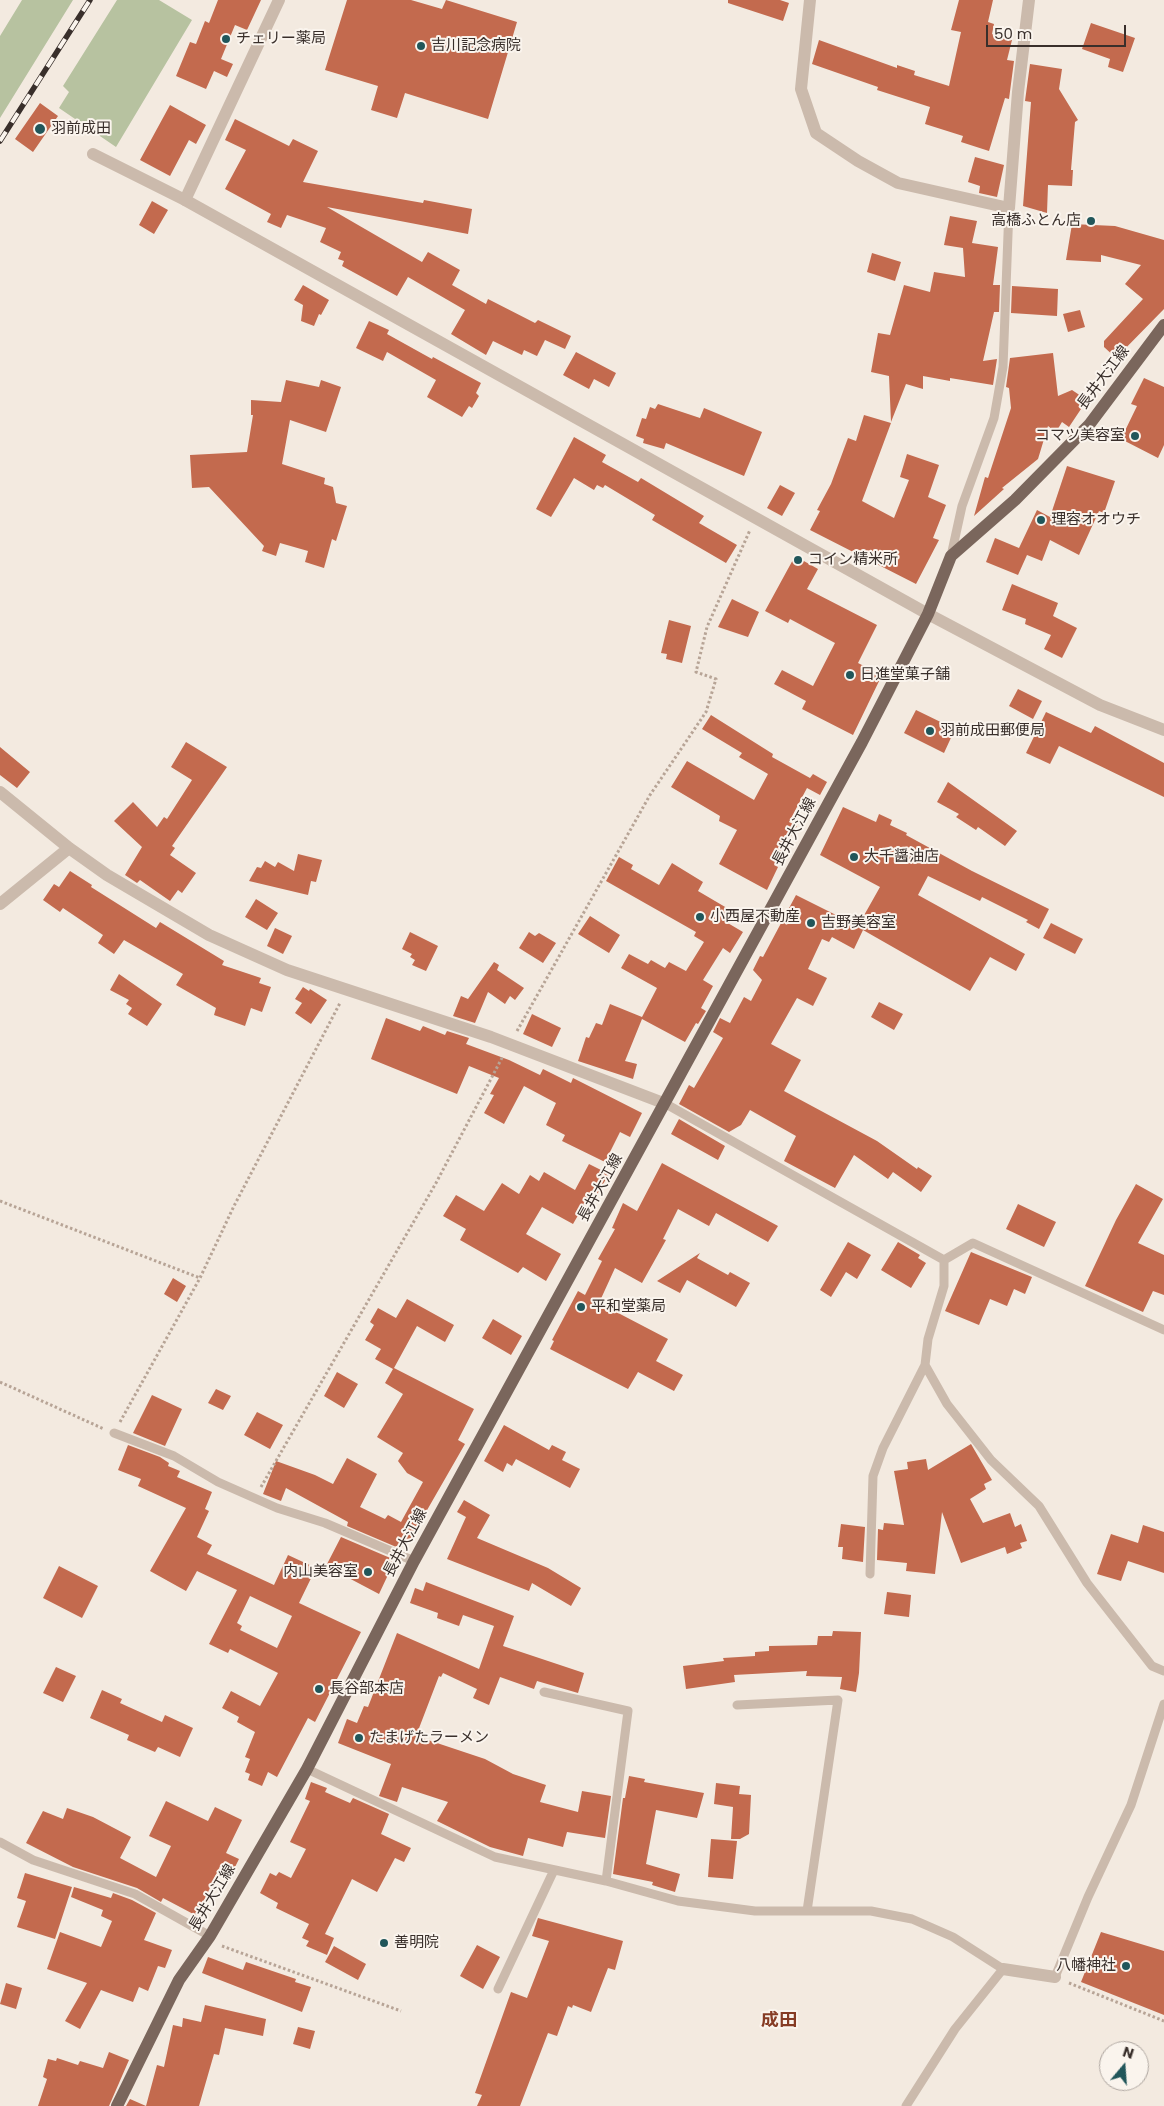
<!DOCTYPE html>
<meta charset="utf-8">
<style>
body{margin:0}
#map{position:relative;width:1164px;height:2106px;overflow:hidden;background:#f3eae0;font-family:Poppins,sans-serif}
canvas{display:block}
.north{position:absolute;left:1099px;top:2041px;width:50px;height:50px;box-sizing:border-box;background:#faf4ed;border:1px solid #ada59f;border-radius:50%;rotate:18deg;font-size:14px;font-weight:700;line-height:20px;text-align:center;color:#392f2b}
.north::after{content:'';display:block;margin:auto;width:18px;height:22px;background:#21565a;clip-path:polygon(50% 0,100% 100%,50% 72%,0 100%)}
.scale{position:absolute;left:986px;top:25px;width:140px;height:22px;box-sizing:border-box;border:2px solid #392f2b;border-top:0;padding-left:6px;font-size:15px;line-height:18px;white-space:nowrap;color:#392f2b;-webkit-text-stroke:4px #faf4ed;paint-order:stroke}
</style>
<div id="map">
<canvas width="1164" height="2106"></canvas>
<div class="north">N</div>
<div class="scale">50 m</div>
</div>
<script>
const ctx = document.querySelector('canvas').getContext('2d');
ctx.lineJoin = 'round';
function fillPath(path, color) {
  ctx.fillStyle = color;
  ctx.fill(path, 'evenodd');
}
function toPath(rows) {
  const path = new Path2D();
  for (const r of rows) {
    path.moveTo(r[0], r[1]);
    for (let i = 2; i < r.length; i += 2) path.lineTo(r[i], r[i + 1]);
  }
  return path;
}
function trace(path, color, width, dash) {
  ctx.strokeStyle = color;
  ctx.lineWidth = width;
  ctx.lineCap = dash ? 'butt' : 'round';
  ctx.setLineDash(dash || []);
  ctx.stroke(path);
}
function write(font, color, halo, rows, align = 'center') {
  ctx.font = font + ' Poppins,"Noto Sans JP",sans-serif';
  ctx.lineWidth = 4;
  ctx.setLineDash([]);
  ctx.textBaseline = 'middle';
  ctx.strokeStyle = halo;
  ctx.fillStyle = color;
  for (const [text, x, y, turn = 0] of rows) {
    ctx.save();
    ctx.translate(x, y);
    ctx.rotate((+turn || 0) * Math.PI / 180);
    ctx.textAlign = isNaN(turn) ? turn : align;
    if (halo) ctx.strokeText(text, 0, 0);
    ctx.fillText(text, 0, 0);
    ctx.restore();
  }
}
fillPath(toPath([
 [22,0,73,0,0,118,0,36],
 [117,0,159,0,192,20,116,147,59,108,69,92,63,86]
]), '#b7c2a0');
fillPath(toPath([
 [218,0,261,0,247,30,235,25,221,59,233,64,227,77,214,71,206,89,176,76,190,42,196,44,205,21,209,23],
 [347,0,411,0,442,9,446,0,517,22,488,119,405,93,397,118,371,110,378,86,325,70],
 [728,0,780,0,789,3,783,21,728,3],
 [959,0,993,0,988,22,994,24,992,34,1012,40,1007,60,1014,61,1009,99,1005,98,989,151,961,142,963,136,925,124,930,107,877,90,878,87,812,64,819,40,897,68,897,65,915,71,914,75,949,86,961,32,951,30],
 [1091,23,1135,38,1123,72,1108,67,1110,59,1082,49],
 [1030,64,1062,69,1059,89,1078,120,1075,122,1071,170,1073,170,1072,186,1048,185,1047,213,1023,206,1031,102,1025,101],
 [40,103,58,116,33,152,15,139],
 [170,105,206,125,196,144,189,140,170,176,140,160],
 [235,119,289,146,293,139,318,151,303,182,423,203,424,200,472,209,468,234,327,207,422,262,428,252,460,270,452,285,486,304,488,299,535,323,538,320,571,336,565,349,545,340,537,356,524,350,522,355,493,341,486,355,451,334,465,310,408,277,397,296,342,266,344,261,338,259,341,252,320,242,326,228,287,215,281,228,267,222,271,214,225,189,246,150,225,140],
 [975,157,1004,165,997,197,979,193,980,186,968,182],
 [152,201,168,210,154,234,139,225],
 [950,216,977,221,972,243,998,247,993,285,1000,285,999,312,994,312,983,361,997,359,993,385,950,378,950,381,923,376,923,389,906,384,891,422,889,376,871,372,878,333,890,335,904,285,930,292,934,272,965,277,963,248,944,245],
 [1072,224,1115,226,1164,240,1164,309,1116,358,1104,347,1104,341,1143,299,1125,284,1141,265,1101,255,1101,262,1066,260],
 [872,253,901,262,895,281,867,272],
 [303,285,329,300,321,315,319,314,314,326,301,321,303,305,294,300],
 [1012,286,1058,289,1057,316,1011,313],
 [1080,310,1085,327,1068,332,1063,314],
 [369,321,389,330,387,334,432,359,433,357,481,383,476,393,479,396,472,408,469,406,462,417,427,397,436,380,387,352,383,361,356,348],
 [576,352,616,373,609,387,594,379,589,389,563,375],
 [1053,353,1058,396,1072,390,1087,400,1069,427,1062,422,1056,432,1048,426,1038,459,1002,488,1004,489,974,516,985,477,988,478,1011,408,1009,388,1006,387,1010,358],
 [1144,378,1164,387,1164,445,1158,458,1121,439,1137,406,1131,404],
 [286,380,319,387,321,380,341,387,326,432,290,420,282,464,325,478,324,484,333,487,336,503,347,506,336,541,332,539,324,568,305,562,308,551,280,543,276,556,262,551,264,546,209,487,192,488,190,455,247,452,253,415,251,415,251,400,281,402],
 [658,404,700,418,704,408,762,432,744,476,666,443,664,449,643,443,644,439,636,436,642,418,646,419,650,407,655,409],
 [864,415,891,423,862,501,894,518,909,480,900,477,907,454,939,465,928,497,946,505,933,538,939,540,916,584,810,530,820,511,817,510,831,484,848,438,856,441],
 [574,437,606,455,602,462,638,482,641,478,704,516,699,523,737,545,726,563,652,520,655,515,605,485,603,488,597,485,594,490,574,478,551,517,536,509],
 [1067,466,1115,481,1104,513,1099,511,1079,555,1050,540,1042,561,1027,555,1018,575,986,562,995,538,1019,548,1037,510,1050,517],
 [780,485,795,493,782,516,767,508],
 [795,556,818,569,807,589,877,625,858,663,882,675,853,735,802,709,806,701,774,684,782,670,813,686,835,643,790,619,788,623,765,611],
 [1012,584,1058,603,1053,616,1077,628,1062,658,1044,649,1051,635,1025,624,1026,619,1002,610],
 [732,599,759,612,748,637,718,627],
 [669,620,691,626,682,663,666,659,667,654,661,653],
 [1018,689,1042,701,1033,719,1009,706],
 [916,710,955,729,944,753,904,733],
 [1046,712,1091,733,1095,726,1164,763,1164,797,1059,746,1050,764,1026,753],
 [711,715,773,754,772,757,810,778,813,774,827,782,820,795,807,788,789,822,797,826,774,865,778,867,767,890,719,864,737,830,719,821,720,816,671,787,687,761,754,800,768,774,739,757,742,753,702,729],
 [186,742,227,767,172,846,175,848,170,855,196,873,182,893,178,890,170,901,140,880,137,883,125,875,142,847,114,821,133,802,157,827,164,817,167,819,192,780,171,767],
 [0,747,30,772,17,788,0,775],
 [948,782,1017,831,1005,846,978,827,976,830,956,817,959,814,937,802],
 [843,807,876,822,879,814,892,820,890,825,907,833,906,835,972,871,1049,909,1039,929,1026,922,1028,920,982,897,980,901,928,876,918,895,1025,954,1016,971,990,957,970,991,863,930,854,949,832,937,829,942,822,939,808,969,827,978,813,1006,797,998,771,1044,801,1060,784,1091,877,1141,917,1169,918,1167,932,1176,921,1192,893,1172,888,1179,854,1155,835,1188,784,1161,796,1136,750,1110,741,1125,729,1132,679,1104,689,1085,694,1088,723,1038,713,1032,720,1018,730,1023,744,997,751,1001,762,980,753,970,760,956,763,957,796,895,858,926,880,887,820,855],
 [298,854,322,860,316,882,311,881,308,895,249,881,257,867,261,868,265,861,275,867,278,862,294,871],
 [619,857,633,865,631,869,659,885,672,863,703,882,698,891,732,911,726,922,743,932,730,953,723,948,703,980,713,986,701,1008,706,1011,698,1024,696,1023,685,1042,642,1019,625,1061,637,1064,633,1079,578,1061,586,1037,589,1038,596,1023,602,1025,610,1004,642,1017,657,988,621,968,629,954,648,964,651,960,665,968,669,962,686,971,704,942,694,936,696,932,606,881],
 [70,871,92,885,91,887,156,928,160,922,224,961,222,965,261,978,259,983,271,987,262,1012,251,1008,245,1026,214,1015,216,1008,176,985,183,974,124,940,114,954,98,943,103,935,63,908,60,912,43,900,54,884,59,887],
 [256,899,278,913,267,930,245,917],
 [590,916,620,935,609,953,578,934],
 [1051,923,1083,939,1075,954,1043,938],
 [275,928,292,936,283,954,267,946],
 [410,932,438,946,426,971,412,965,415,960,410,957,412,954,402,949],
 [529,932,535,936,539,933,556,943,543,963,519,948],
 [494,962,499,965,497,970,524,988,515,1000,510,996,505,1004,488,992,475,1023,453,1016,461,996,468,999],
 [119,974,162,1004,147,1026,128,1014,132,1008,126,1004,129,1000,110,990],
 [303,987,309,991,310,989,327,1000,311,1024,295,1013,302,1003,295,999],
 [879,1002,903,1014,894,1030,871,1017],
 [532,1014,561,1028,552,1047,523,1034],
 [386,1018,420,1031,423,1026,445,1035,447,1031,469,1038,466,1044,509,1060,540,1075,543,1069,571,1083,573,1078,642,1113,630,1137,620,1132,605,1162,562,1141,565,1135,546,1125,556,1103,524,1086,504,1124,484,1113,494,1095,490,1094,499,1078,469,1066,457,1094,371,1059],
 [679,1119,725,1146,718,1160,671,1134],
 [662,1163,778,1226,768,1242,716,1213,709,1226,678,1209,663,1239,666,1240,642,1283,615,1268,599,1303,668,1339,656,1361,683,1375,674,1391,638,1372,628,1389,550,1349,554,1341,552,1340,578,1291,585,1295,602,1261,598,1259,615,1229,612,1228,623,1203,637,1211],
 [589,1164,609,1174,589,1208,584,1205,573,1224,542,1207,526,1234,561,1254,546,1281,523,1267,518,1273,460,1240,466,1229,443,1216,456,1195,484,1211,502,1183,519,1194,530,1175,539,1181,544,1172,575,1190],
 [1136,1184,1163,1199,1138,1243,1164,1255,1164,1295,1153,1291,1143,1312,1085,1286,1116,1220],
 [1018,1204,1056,1222,1044,1247,1006,1229],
 [848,1242,871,1255,857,1279,846,1272,831,1297,820,1290],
 [898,1242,920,1255,918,1258,926,1263,911,1288,881,1270],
 [971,1252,1032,1277,1025,1294,1014,1289,1007,1306,990,1299,979,1325,945,1311],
 [700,1253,697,1258,728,1275,730,1272,750,1283,736,1307,687,1280,680,1293,657,1281],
 [173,1278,186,1286,177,1302,164,1294],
 [407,1299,454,1325,445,1342,417,1326,394,1368,474,1409,458,1440,465,1444,407,1545,404,1543,401,1549,347,1526,348,1522,286,1488,281,1501,263,1494,276,1461,315,1475,333,1484,347,1458,377,1474,360,1507,385,1519,388,1515,401,1522,423,1482,407,1473,398,1461,403,1453,377,1437,403,1394,385,1383,393,1369,375,1359,381,1349,365,1340,374,1325,370,1322,378,1308,396,1318],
 [493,1319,522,1336,511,1355,482,1338],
 [337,1372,358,1384,344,1408,324,1396],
 [216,1389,231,1396,223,1410,208,1403],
 [152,1395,182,1409,165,1446,133,1433],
 [257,1412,283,1425,270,1449,244,1435],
 [504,1425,549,1450,552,1445,566,1452,562,1460,580,1469,570,1488,516,1459,512,1466,507,1463,503,1472,484,1461],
 [971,1444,992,1480,984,1484,986,1489,970,1499,983,1523,1010,1513,1015,1527,1021,1524,1027,1541,1020,1543,1022,1548,1007,1554,1005,1547,961,1563,942,1512,935,1574,906,1571,907,1563,877,1560,878,1529,883,1530,884,1523,904,1525,894,1471,908,1469,907,1462,926,1459,928,1470],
 [128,1445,160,1457,169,1463,168,1466,180,1471,177,1477,212,1492,205,1509,209,1511,197,1537,212,1545,207,1554,274,1585,288,1555,316,1568,299,1603,361,1632,315,1722,308,1718,277,1777,268,1772,262,1786,248,1780,250,1774,245,1772,250,1759,245,1757,255,1732,237,1722,239,1717,222,1708,231,1691,260,1706,278,1673,230,1649,228,1653,209,1644,237,1590,197,1571,186,1591,150,1571,186,1508,138,1486,141,1479,118,1470],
 [250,1596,292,1616,277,1648,240,1630,242,1626,237,1623],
 [464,1500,490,1515,477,1538,548,1568,581,1588,571,1606,532,1583,529,1591,447,1559,466,1517,457,1512],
 [841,1524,865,1527,863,1562,842,1559,843,1547,838,1547],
 [1143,1525,1164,1532,1164,1573,1128,1561,1121,1581,1097,1574,1111,1534,1138,1543],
 [341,1537,395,1560,379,1594,326,1566],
 [59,1566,98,1586,82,1618,43,1598],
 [426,1582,514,1616,503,1646,584,1673,578,1693,537,1681,534,1689,500,1677,489,1705,473,1698,477,1689,443,1673,441,1677,439,1676,416,1736,485,1759,513,1774,546,1785,540,1802,578,1812,582,1791,611,1796,605,1838,567,1832,563,1847,528,1838,523,1856,490,1847,437,1821,448,1802,402,1787,397,1802,379,1796,391,1764,338,1743,347,1719,357,1723,364,1706,368,1707,397,1633,479,1669,494,1626,463,1615,459,1626,437,1618,438,1613,410,1603,415,1588,423,1591],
 [887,1592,911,1595,909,1617,884,1614],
 [833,1631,861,1632,859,1673,856,1692,840,1689,842,1677,806,1676,807,1671,734,1675,735,1682,686,1689,683,1666,724,1661,723,1658,755,1656,755,1652,769,1651,769,1646,817,1645,818,1636,832,1636],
 [56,1667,76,1676,63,1702,43,1693],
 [102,1690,122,1699,120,1703,162,1722,165,1715,193,1728,180,1757,158,1747,155,1752,127,1740,129,1735,90,1718],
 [629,1776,645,1779,644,1782,704,1793,697,1818,656,1810,646,1864,680,1874,675,1892,652,1885,653,1882,613,1874,623,1798,625,1798],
 [311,1782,327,1788,325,1792,350,1803,353,1798,389,1814,381,1834,411,1848,404,1862,395,1858,377,1892,352,1879,325,1934,334,1938,327,1955,306,1946,309,1941,302,1938,309,1924,276,1908,278,1903,260,1893,270,1873,276,1876,279,1872,291,1878,306,1849,290,1842,310,1801,305,1799],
 [716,1783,740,1786,739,1794,751,1795,749,1834,740,1839,731,1839,733,1807,714,1804],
 [166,1801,208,1821,215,1807,242,1820,226,1853,239,1859,232,1873,220,1866,197,1916,163,1898,161,1902,137,1888,73,1867,26,1843,43,1811,63,1819,67,1808,93,1817,131,1837,120,1858,156,1877,171,1846,149,1836],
 [711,1839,737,1841,733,1879,708,1877],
 [25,1873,72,1887,55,1939,17,1927,26,1901,17,1898],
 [74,1887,111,1898,113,1893,132,1900,156,1913,144,1940,172,1950,165,1968,158,1966,148,1991,139,1987,133,2002,101,1990,80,2029,65,2021,87,1983,47,1969,60,1932,101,1947,112,1921,101,1916,103,1910,71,1897],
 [538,1918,623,1941,615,1970,608,1968,591,2012,573,2005,572,2008,568,2006,557,2036,548,2033,520,2106,477,2106,482,2095,475,2093,511,1992,527,1998,549,1941,532,1936],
 [1101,1932,1164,1951,1164,2015,1081,1982],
 [477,1945,500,1957,483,1989,460,1976],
 [334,1946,366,1964,358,1980,325,1962],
 [208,1957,243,1970,246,1962,296,1979,295,1982,311,1987,302,2012,202,1973],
 [6,1983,22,1988,16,2009,0,2004],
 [205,2005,266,2019,263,2036,225,2028,219,2055,214,2054,199,2106,126,2106,130,2099,146,2106,157,2065,164,2067,173,2025,182,2027,183,2018,201,2022],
 [298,2027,315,2031,310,2049,293,2044],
 [109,2052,129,2060,109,2106,38,2106,47,2079,43,2077,48,2059,56,2061,57,2058,78,2065,80,2061,103,2068]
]), '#c36a4e');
trace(toPath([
 [517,1031,650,795,706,712,716,679,696,672,707,627,750,530],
 [0,1201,200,1278],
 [0,1382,104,1429],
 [120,1422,200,1278,234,1206,340,1003],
 [261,1487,436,1183,503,1056],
 [222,1946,401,2011],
 [1069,1983,1164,2021]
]), '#b7a496', 3, [2.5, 2.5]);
trace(toPath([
 [951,556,962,506,994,418,1003,367,1009,208],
 [666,1104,944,1260,973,1243,1164,1330],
 [944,1260,944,1286,928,1339,925,1365,947,1404,991,1460,1039,1506,1087,1583,1152,1666,1164,1671],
 [114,1433,174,1456,218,1482,277,1508,325,1523,414,1561],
 [870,1574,873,1476,883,1448,925,1365],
 [544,1692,628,1711,606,1881],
 [737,1705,838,1700,807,1911],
 [307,1769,495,1857,606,1881,678,1901,755,1911,871,1911,912,1919,953,1937,1003,1969,955,2029,906,2106],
 [0,1842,33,1860,135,1894,210,1936],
 [1055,1977,1088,1897,1131,1805,1164,1704],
 [498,1989,554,1870]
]), '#cbbaac', 9);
trace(toPath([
 [810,0,801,89,816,133,858,161,898,183,1009,208,1018,92,1029,0],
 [93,154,185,200],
 [0,792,69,848,107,875,209,935,287,970,491,1037,666,1104],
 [0,904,69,848],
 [1003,1969,1055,1977]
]), '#cbbaac', 12);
trace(toPath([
 [279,0,185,200,928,614,1100,705,1164,730]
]), '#cbbaac', 12);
trace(toPath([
 [117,2106,179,1980,210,1936,307,1769,414,1561,862,742,928,614,951,556,1015,500,1089,425,1164,325]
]), '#7a665c', 12);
const rail = toPath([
 [0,141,90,0]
]);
trace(rail, '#392f2b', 5.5);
trace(rail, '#faf4ed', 4, [11]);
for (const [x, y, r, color] of [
 [226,39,5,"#21565a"],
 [421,46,5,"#21565a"],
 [40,129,6,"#21565a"],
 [1091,221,5,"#21565a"],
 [1135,436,5,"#21565a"],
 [1041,520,5,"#21565a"],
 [798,560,5,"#21565a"],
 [850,675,5,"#21565a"],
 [930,731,5,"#21565a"],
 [854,857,5,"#21565a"],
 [700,917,5,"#21565a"],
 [811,923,5,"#21565a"],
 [581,1307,5,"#21565a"],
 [368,1572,5,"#21565a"],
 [319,1689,5,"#21565a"],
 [359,1738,5,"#21565a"],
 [384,1943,5,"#21565a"],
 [1126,1966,5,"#21565a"]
]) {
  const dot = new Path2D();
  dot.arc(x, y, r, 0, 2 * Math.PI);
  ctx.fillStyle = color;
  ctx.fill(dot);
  trace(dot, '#faf4ed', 2);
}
write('15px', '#392f2b', '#faf4ed', [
 ["チェリー薬局",236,39],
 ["吉川記念病院",431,46],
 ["羽前成田",51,129],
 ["高橋ふとん店",1081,221,"right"],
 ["コマツ美容室",1125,436,"right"],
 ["理容オオウチ",1051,520],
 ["コイン精米所",808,560],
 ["日進堂菓子舗",860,675],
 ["羽前成田郵便局",940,731],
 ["大千醤油店",864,857],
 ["小西屋不動産",710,917],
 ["吉野美容室",821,923],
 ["平和堂薬局",591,1307],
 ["内山美容室",358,1572,"right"],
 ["長谷部本店",329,1689],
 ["たまげたラーメン",369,1738],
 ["善明院",394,1943],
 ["八幡神社",1116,1966,"right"]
], 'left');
write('15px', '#392f2b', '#faf4ed', [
 ["長井大江線",1104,378,-53],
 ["長井大江線",795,832,-62],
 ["長井大江線",601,1188,-61],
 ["長井大江線",406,1543,-62],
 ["長井大江線",213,1898,-59]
]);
write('bold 18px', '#863c25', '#faf4ed', [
 ["成田",779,2021]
]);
</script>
